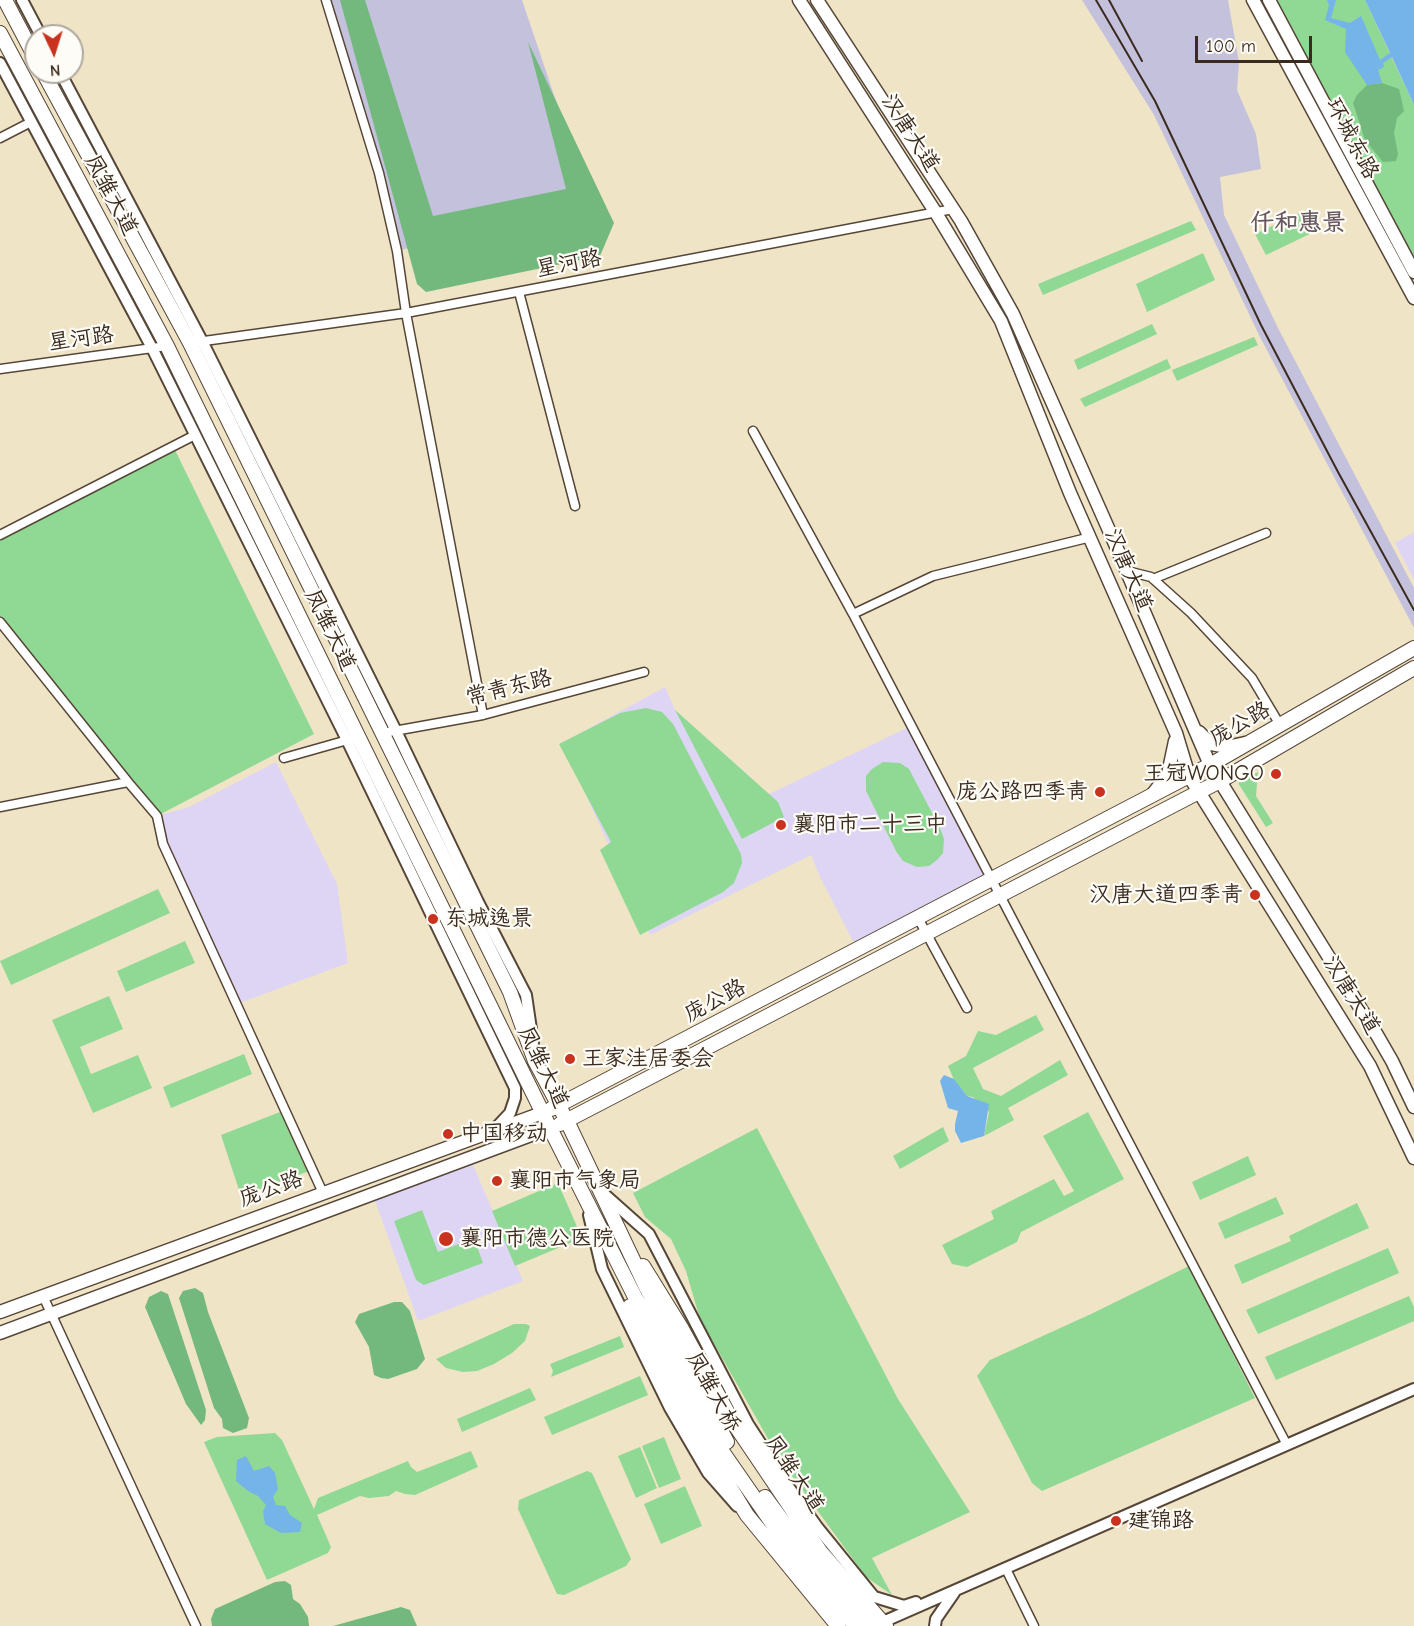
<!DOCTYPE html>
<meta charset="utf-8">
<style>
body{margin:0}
#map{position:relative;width:1414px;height:1626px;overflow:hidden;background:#f0e4c6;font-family:"Comic Neue",sans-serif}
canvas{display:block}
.north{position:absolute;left:24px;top:24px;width:60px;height:60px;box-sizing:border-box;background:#fdfcf7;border:2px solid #afa8a0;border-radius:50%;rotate:176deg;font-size:16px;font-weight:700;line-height:24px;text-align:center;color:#3b2a1e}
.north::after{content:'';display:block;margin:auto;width:21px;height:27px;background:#c8321e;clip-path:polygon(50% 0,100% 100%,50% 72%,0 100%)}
.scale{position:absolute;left:1195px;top:36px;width:117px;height:27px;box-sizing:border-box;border:3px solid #3b2a1e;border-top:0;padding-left:8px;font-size:18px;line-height:21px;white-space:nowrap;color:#3b2a1e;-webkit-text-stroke:4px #fdfcf7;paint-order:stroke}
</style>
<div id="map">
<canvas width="1414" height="1626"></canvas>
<div class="north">N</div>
<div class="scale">100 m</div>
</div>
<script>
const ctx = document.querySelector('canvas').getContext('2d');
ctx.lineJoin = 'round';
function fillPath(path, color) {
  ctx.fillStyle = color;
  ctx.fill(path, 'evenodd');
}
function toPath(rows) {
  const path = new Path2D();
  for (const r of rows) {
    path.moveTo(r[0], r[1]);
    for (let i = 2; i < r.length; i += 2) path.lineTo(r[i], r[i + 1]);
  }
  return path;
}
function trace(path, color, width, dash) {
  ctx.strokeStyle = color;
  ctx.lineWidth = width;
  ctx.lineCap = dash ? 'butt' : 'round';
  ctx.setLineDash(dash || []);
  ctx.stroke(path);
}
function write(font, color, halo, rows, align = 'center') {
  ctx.font = font + ' "Comic Neue","LXGW WenKai TC",sans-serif';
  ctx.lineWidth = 4.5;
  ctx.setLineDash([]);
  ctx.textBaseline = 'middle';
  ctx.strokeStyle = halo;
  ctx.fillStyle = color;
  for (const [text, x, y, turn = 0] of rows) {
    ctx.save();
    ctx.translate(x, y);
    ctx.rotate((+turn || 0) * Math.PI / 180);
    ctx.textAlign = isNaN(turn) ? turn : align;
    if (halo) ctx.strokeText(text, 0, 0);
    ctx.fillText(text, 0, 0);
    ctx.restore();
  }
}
fillPath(toPath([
 [1414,532,1414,580,1395,543],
 [665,687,675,710,769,794,911,726,991,879,856,947,820,877,811,855,650,935,562,743],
 [276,762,337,884,348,963,237,1004,157,816,189,807],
 [470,1158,523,1281,418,1321,373,1195]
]), '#ded5f5');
fillPath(toPath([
 [326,0,522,0,590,202,397,251,379,173],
 [1082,0,1228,0,1239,62,1237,90,1256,134,1261,169,1220,177,1224,215,1278,328,1414,588,1414,628,1260,337,1154,115]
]), '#c3c1db');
fillPath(toPath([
 [1269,0,1365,0,1414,105,1414,272],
 [1306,210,1316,231,1266,255,1255,234],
 [1191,221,1196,230,1043,295,1038,284],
 [1203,253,1215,280,1147,312,1136,284],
 [1152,324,1157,334,1078,370,1074,360],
 [1254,337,1258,345,1177,381,1172,370],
 [1167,359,1171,368,1085,407,1080,399],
 [173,446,314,734,157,816,0,622,0,535],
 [646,708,662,712,673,724,741,854,742,863,734,883,723,892,640,935,600,850,611,842,559,744,620,713],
 [675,710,778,802,784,817,742,839],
 [883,762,900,763,909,769,940,828,944,839,943,853,937,860,929,866,917,867,903,861,896,851,866,791,866,776,872,769],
 [1258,772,1256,796,1273,823,1266,827,1238,783],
 [158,889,170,913,11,985,0,961],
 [185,941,195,963,126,992,117,971],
 [109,996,123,1029,80,1047,91,1074,138,1055,152,1088,93,1113,52,1020],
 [1036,1015,1044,1030,973,1068,983,1089,1001,1096,1060,1060,1068,1075,1008,1108,1014,1120,984,1136,989,1112,973,1097,967,1096,954,1080,948,1066,966,1056,978,1031,996,1035],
 [244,1054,252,1074,171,1108,163,1087],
 [285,1110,312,1170,241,1196,221,1135],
 [1088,1112,1124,1179,1021,1232,1017,1242,967,1267,952,1264,942,1245,994,1219,991,1211,1054,1179,1064,1196,1074,1191,1043,1136],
 [943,1127,949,1141,900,1169,893,1156],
 [757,1128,898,1399,970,1512,872,1558,892,1595,866,1577,779,1458,700,1319,686,1271,671,1239,645,1217,633,1193],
 [1248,1156,1256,1175,1200,1200,1192,1182],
 [558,1183,582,1238,515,1266,492,1211],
 [1276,1197,1284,1214,1225,1239,1218,1223],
 [1357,1203,1369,1228,1242,1284,1234,1265,1291,1241,1289,1236],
 [422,1210,438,1252,474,1238,483,1263,424,1285,416,1280,394,1221],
 [1388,1248,1399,1273,1258,1334,1246,1310],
 [1189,1266,1255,1398,1042,1491,1032,1483,977,1376,990,1360,1091,1314],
 [1409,1296,1414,1307,1414,1321,1276,1380,1265,1357],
 [514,1324,526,1324,530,1326,525,1341,512,1353,494,1364,477,1371,463,1372,446,1368,436,1359],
 [620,1336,624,1347,551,1377,553,1371,550,1364],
 [640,1376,648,1395,552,1435,544,1417],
 [530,1388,536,1400,462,1432,457,1419],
 [275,1433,282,1440,314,1509,318,1498,408,1461,411,1467,417,1472,471,1451,478,1467,415,1495,405,1494,396,1491,389,1496,369,1498,360,1496,317,1515,331,1547,328,1553,267,1580,204,1442,217,1437],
 [664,1437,681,1479,659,1488,642,1446],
 [640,1447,657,1488,636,1498,618,1456],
 [587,1471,592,1473,631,1559,626,1566,564,1595,557,1594,518,1509,519,1500],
 [685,1486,702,1526,661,1544,644,1504]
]), '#8fd994');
fillPath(toPath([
 [340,0,365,0,433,216,566,189,528,42,614,223,600,256,426,292,417,284],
 [1382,83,1399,89,1404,111,1397,118,1394,133,1398,154,1396,161,1383,162,1365,140,1353,103,1357,95,1367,85],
 [195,1288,203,1293,208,1312,249,1418,247,1428,233,1433,223,1428,222,1419,214,1408,179,1298,183,1291],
 [161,1291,168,1294,206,1410,205,1420,201,1425,186,1404,145,1307,149,1297],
 [394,1302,402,1302,410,1311,425,1359,417,1369,388,1379,381,1378,374,1375,369,1347,355,1322,359,1314],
 [285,1581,291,1585,293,1599,300,1604,308,1617,309,1626,212,1626,211,1619,215,1609,275,1582],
 [401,1607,410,1610,417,1626,333,1626]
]), '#73b97e');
fillPath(toPath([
 [1327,0,1336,0,1331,18,1350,23,1361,16,1380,60,1390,53,1365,0,1414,0,1414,105,1392,57,1383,63,1384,67,1378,70,1382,83,1367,85,1345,52,1346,29,1325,20,1329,5],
 [944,1075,954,1079,967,1096,989,1104,984,1136,961,1143,955,1131,955,1124,958,1111,948,1108,940,1081],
 [246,1456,254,1471,269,1466,275,1473,278,1489,273,1497,276,1505,285,1506,290,1515,302,1523,300,1532,281,1533,265,1524,263,1511,266,1505,258,1496,248,1491,236,1481,237,1460]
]), '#74b4e8');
const minor = toPath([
 [326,0,379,173,397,251,406,313,483,715],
 [0,138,31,122],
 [519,292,575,506],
 [197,342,406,313,953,209],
 [0,369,167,346],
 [753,431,853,614],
 [0,535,195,435],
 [1091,537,933,576,853,614,1287,1445],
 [1127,571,1151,577,1191,613,1252,678,1280,725],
 [1153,579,1266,533],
 [0,622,128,782],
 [383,733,483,715,644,672],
 [284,758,351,739],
 [0,807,128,782,157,816,163,844,323,1193],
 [918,918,967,1008],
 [43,1296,196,1626],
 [1006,1569,1034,1626]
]);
const tertiary = toPath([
 [22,0,41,36],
 [0,63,152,348,347,740,515,1088,515,1098,510,1113,494,1130],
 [60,72,202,341,396,731,478,902,526,995,533,1043],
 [604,1194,649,1234,748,1424,790,1489,818,1528,874,1597],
 [589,1215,602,1269,670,1408,708,1473,737,1506],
 [868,1595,904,1606,916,1602],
 [876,1625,1414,1389],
 [935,1626,936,1619,954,1593]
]);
const secondary = toPath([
 [799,0,936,213,1001,321,1070,493,1176,733,1189,776,1370,1066,1414,1158],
 [817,0,961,221,1013,314,1112,537,1210,765,1377,1035,1392,1061,1414,1107],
 [1253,0,1414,298],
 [1269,0,1414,272],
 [1199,732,1211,744,1227,747,1245,743],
 [1152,795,1168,774,1175,741],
 [0,1312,542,1113],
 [0,1333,550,1128]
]);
const primary = toPath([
 [5,0,36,59],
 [0,33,167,346,550,1128,635,1297,666,1350,715,1441,797,1559,855,1626],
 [43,72,190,343,510,992,535,1061,567,1121,646,1287,727,1442],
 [551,1109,1210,765,1414,648],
 [560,1124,1220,781,1414,668],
 [643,1266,682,1329,733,1422,785,1499,820,1551,886,1626],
 [630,1306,684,1412,747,1515,838,1626],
 [765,1497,807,1554,869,1626]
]);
trace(minor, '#564637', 11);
trace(tertiary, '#564637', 14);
trace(secondary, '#564637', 15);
trace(primary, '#564637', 16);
trace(minor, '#fff', 8);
trace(tertiary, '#fff', 10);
trace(secondary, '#fff', 12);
trace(primary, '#fff', 14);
trace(toPath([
 [1096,0,1155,101,1261,325,1338,472,1414,610],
 [1109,0,1142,61]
]), '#3b2a1e', 2);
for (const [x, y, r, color] of [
 [1276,774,6,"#c8321e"],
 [1100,792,6,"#c8321e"],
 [781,825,6,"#c8321e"],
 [1255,895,6,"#c8321e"],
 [433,919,6,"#c8321e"],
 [570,1059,6,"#c8321e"],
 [448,1134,6,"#c8321e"],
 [497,1181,6,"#c8321e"],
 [446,1239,8,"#c8321e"],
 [1116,1521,6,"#c8321e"]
]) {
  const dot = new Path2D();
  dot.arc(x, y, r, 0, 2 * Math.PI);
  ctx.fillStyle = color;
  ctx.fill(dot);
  trace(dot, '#fdfcf7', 2);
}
write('22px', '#3b2a1e', '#fdfcf7', [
 ["汉唐大道",910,133,57],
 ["环城东路",1352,139,62],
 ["凤雏大道",111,195,62],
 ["星河路",569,264,-11],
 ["星河路",81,339,-8],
 ["汉唐大道",1128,570,66],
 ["凤雏大道",330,630,64],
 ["常青东路",509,688,-14],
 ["庞公路",1240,724,-30],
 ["汉唐大道",1351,995,58],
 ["庞公路",715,1001,-28],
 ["凤雏大道",543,1067,64],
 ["庞公路",271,1189,-20],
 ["凤雏大桥",713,1392,61],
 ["凤雏大道",794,1474,56]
]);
write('22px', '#3b2a1e', '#fdfcf7', [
 ["王冠WONGO",1264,774,"right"],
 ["庞公路四季青",1088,792,"right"],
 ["襄阳市二十三中",793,825],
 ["汉唐大道四季青",1243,895,"right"],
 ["东城逸景",445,919],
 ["王家洼居委会",582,1059],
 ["中国移动",460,1134],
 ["襄阳市气象局",509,1181],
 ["襄阳市德公医院",460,1239],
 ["建锦路",1128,1521]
], 'left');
write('bold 24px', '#685961', '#fdfcf7', [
 ["仟和惠景",1298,223]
]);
</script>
